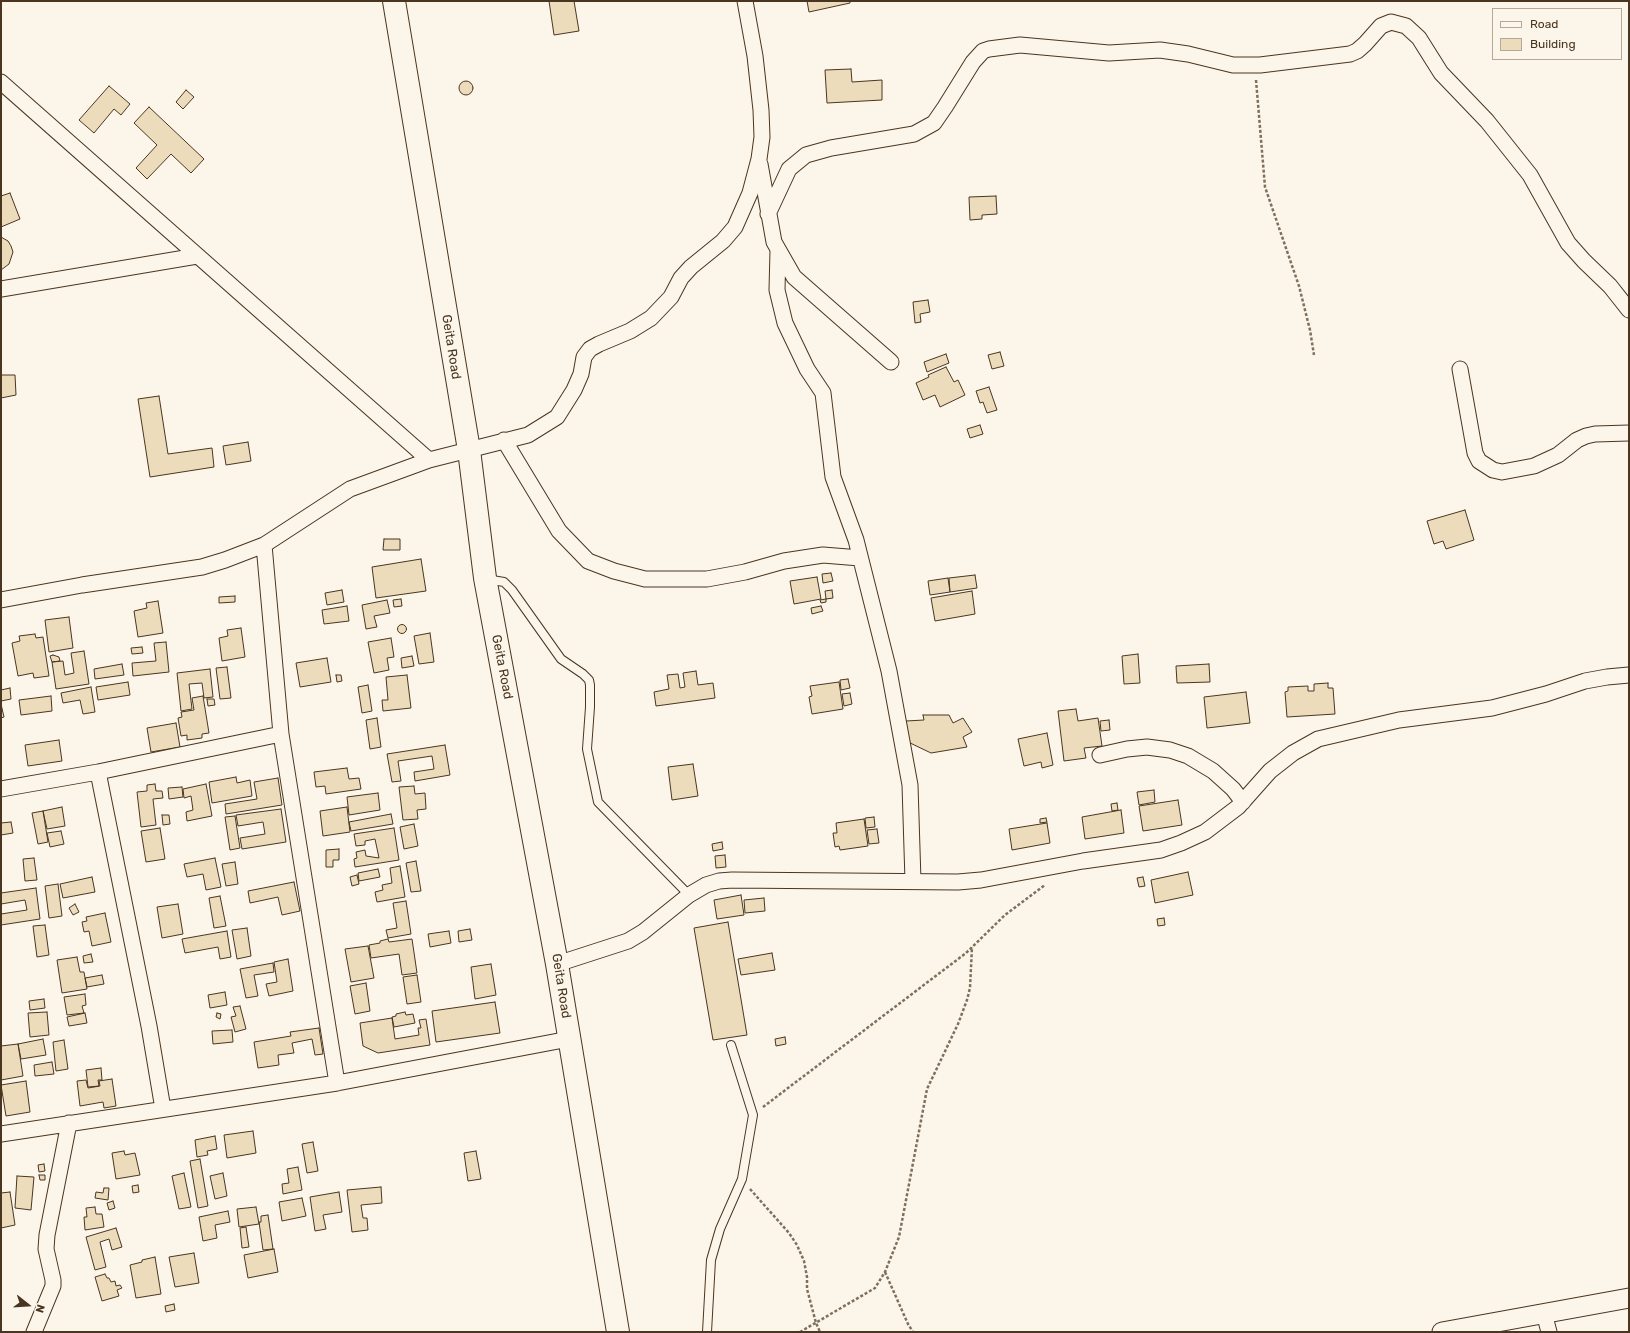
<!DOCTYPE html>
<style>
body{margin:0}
#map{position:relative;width:1630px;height:1333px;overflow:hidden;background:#fbf6e9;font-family:Rubik,sans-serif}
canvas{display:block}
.frame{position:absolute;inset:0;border:2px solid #4a3520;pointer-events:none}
.legend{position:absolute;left:1492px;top:8px;width:130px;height:52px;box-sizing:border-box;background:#fbf6e9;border:1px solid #b4a999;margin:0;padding:5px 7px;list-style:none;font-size:12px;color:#4a3520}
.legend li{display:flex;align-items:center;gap:8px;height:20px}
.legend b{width:20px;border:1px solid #b4a999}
.north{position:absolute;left:8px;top:1285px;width:40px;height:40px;-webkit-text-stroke:3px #fbf6e9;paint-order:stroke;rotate:107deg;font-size:11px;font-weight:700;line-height:16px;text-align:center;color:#4a3520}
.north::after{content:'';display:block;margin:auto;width:14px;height:18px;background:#4a3520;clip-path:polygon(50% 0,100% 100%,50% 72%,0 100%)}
</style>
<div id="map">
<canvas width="1630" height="1333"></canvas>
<div class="frame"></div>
<ul class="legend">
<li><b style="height:5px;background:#fbf6e9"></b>Road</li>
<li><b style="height:11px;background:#ecdcbc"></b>Building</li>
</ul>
<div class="north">N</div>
</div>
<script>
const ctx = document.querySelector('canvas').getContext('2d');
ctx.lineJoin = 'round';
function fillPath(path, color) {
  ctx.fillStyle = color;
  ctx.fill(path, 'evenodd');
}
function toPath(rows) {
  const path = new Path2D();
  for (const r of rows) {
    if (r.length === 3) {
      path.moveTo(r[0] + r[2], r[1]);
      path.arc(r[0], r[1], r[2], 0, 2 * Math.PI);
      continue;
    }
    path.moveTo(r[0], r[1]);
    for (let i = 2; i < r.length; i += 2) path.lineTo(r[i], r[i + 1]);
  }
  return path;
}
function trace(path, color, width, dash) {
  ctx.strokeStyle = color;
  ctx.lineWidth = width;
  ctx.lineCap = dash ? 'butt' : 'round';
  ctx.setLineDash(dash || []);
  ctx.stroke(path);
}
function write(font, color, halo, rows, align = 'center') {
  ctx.font = font + ' Rubik,sans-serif';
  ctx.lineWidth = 3;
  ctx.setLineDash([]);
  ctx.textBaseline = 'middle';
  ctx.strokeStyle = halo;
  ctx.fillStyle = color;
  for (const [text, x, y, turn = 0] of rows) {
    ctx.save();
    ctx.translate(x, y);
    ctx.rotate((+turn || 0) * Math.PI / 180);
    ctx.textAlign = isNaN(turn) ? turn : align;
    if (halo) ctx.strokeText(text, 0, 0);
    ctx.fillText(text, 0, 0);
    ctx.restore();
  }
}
const building = toPath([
 [549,1,574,1,579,31,554,35,549,1],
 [807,1,850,1,850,3,809,12,807,1],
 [851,69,852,82,882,80,882,100,827,103,825,70,851,69],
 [466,88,7],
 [109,86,130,104,121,115,114,109,94,133,79,120,109,86],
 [186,90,194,97,183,109,176,102,186,90],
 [149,107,204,159,191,173,171,154,147,179,136,168,157,145,134,123,149,107],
 [10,193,20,219,1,227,1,196,10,193],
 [996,196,997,214,982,215,982,219,970,220,969,197,996,196],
 [1,237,8,241,11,246,13,252,9,264,1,270,1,237],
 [928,300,930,312,920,314,921,322,915,323,913,302,928,300],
 [1000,352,1004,366,992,369,988,355,1000,352],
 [946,354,949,363,927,372,924,362,946,354],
 [946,367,954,382,958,380,965,395,940,407,935,395,923,400,916,383,929,377,928,375,946,367],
 [1,375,15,375,16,395,1,398,1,375],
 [989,387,997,410,987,413,983,402,980,403,976,391,989,387],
 [159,396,168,454,212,448,214,467,150,477,138,399,159,396],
 [980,425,983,434,970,438,967,429,980,425],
 [248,442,251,461,226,465,223,446,248,442],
 [1465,510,1474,540,1446,549,1443,541,1434,544,1427,521,1465,510],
 [384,539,400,539,400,550,383,550,384,539],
 [421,559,426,591,376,598,372,567,421,559],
 [831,573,833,581,823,583,822,574,831,573],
 [975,575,977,588,950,592,949,578,975,575],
 [817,577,821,599,794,604,790,581,817,577],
 [948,578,950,592,930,595,928,581,948,578],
 [342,590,344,602,327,605,325,593,342,590],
 [832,590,833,598,826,599,825,591,832,590],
 [972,591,975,614,935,621,931,598,972,591],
 [235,596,235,602,219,603,219,597,235,596],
 [401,599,402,606,394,607,393,600,401,599],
 [826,599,826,602,821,603,820,600,826,599],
 [387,600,390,613,374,616,377,627,366,629,362,605,387,600],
 [158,601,163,633,138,637,134,611,147,608,146,603,158,601],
 [347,606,349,621,324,624,322,610,347,606],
 [821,606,823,611,812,614,811,608,821,606],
 [69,617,73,648,49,652,45,620,69,617],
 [402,629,4.5],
 [241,628,245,657,222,661,219,638,228,636,227,630,241,628],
 [430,633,434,662,419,664,414,636,430,633],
 [35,634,36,638,43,637,49,676,34,678,33,673,18,676,12,643,20,641,19,636,35,634],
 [391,638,394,657,387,658,389,670,374,673,368,642,391,638],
 [166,642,169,672,133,676,132,663,156,661,154,643,166,642],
 [142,647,143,653,132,654,131,648,142,647],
 [84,651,89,684,56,689,52,662,63,661,65,675,74,673,71,653,84,651],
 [1138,654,1140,683,1124,684,1122,656,1138,654],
 [53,655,59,657,60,661,52,662,50,656,53,655],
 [412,656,414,666,402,668,401,658,412,656],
 [327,658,331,682,300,687,296,663,327,658],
 [122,664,124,675,95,679,94,669,122,664],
 [1209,664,1210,682,1177,683,1176,666,1209,664],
 [227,667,231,698,220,699,216,668,227,667],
 [210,669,213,697,204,698,202,683,189,684,192,709,181,711,177,673,210,669],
 [696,671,698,685,713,683,715,698,656,706,654,692,669,689,667,675,678,674,680,688,685,687,683,673,696,671],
 [336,675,341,675,342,681,337,682,336,675],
 [407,675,411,708,383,711,382,700,388,700,386,677,407,675],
 [848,679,850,688,841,690,840,680,848,679],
 [128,682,130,695,98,700,96,687,128,682],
 [839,682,843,709,812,714,809,697,812,696,810,686,839,682],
 [1328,683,1328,688,1333,688,1335,714,1287,717,1285,692,1288,691,1288,687,1308,686,1308,691,1314,691,1314,684,1328,683],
 [368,685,372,711,362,713,358,687,368,685],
 [91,687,95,712,83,714,80,700,63,703,61,693,91,687],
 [10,688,11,699,1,701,1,690,10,688],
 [1246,692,1250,723,1207,728,1204,697,1246,692],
 [850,693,852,704,844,706,842,694,850,693],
 [51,696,52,711,21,715,19,700,51,696],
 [203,696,209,733,202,734,202,738,187,740,187,735,181,736,178,718,182,717,181,712,194,710,192,698,203,696],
 [207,699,214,699,215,705,208,706,207,699],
 [1,704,4,717,1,718,1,704],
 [1076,709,1078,721,1098,718,1102,746,1084,748,1086,758,1064,761,1058,711,1076,709],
 [923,715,949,715,953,723,963,718,972,732,963,737,967,747,931,753,906,741,906,721,924,720,923,715],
 [377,718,381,747,370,749,366,720,377,718],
 [1109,720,1110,730,1101,731,1100,721,1109,720],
 [176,723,180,747,151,752,147,728,176,723],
 [1047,733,1053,765,1042,768,1041,762,1024,766,1018,739,1047,733],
 [59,740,62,761,28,766,25,745,59,740],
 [445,745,450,775,415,781,414,772,434,769,432,756,398,761,401,781,392,782,387,754,445,745],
 [693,764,698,796,672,800,668,767,693,764],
 [347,768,349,779,359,778,361,789,326,794,325,786,316,787,314,772,347,768],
 [236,777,237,783,250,780,252,796,212,803,209,782,236,777],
 [278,778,282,805,226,814,225,804,257,799,254,782,278,778],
 [155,784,156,791,162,791,163,798,153,799,156,825,141,827,137,792,147,791,147,785,155,784],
 [206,784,212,816,187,821,186,812,193,810,191,796,184,798,183,789,206,784],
 [414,786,415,794,425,793,426,809,417,810,418,819,403,820,399,787,414,786],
 [182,787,183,797,169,799,168,788,182,787],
 [1154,790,1155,802,1139,805,1137,792,1154,790],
 [378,793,380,810,349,815,347,797,378,793],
 [1178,800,1182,825,1143,831,1139,806,1178,800],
 [1117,803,1118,810,1112,811,1111,804,1117,803],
 [62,807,65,826,47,829,43,811,62,807],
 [347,807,350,832,323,836,320,811,347,807],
 [281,809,286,842,242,849,240,838,265,834,263,822,238,826,236,815,281,809],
 [1121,810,1124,833,1085,839,1082,817,1121,810],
 [43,811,48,842,38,844,32,813,43,811],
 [391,814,393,824,351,831,349,822,391,814],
 [162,815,169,815,170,824,163,825,162,815],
 [235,816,240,848,230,850,225,817,235,816],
 [874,817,875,827,866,828,865,818,874,817],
 [1046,818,1047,822,1040,823,1040,819,1046,818],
 [864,819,868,846,840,850,839,846,835,847,833,833,837,833,836,823,864,819],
 [11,822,13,833,1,835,1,823,11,822],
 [1047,823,1050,843,1012,850,1009,829,1047,823],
 [414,824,418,846,404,849,400,827,414,824],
 [160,828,165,859,146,862,141,831,160,828],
 [394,828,399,860,355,867,354,859,357,858,356,852,365,850,366,856,379,858,375,839,365,841,365,845,356,846,354,834,394,828],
 [877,829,879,843,869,844,867,830,877,829],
 [61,831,64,844,50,847,47,833,61,831],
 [722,842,723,849,713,851,712,844,722,842],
 [339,849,339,860,333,860,333,867,326,867,326,850,339,849],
 [725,855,726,867,716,868,715,856,725,855],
 [34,858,37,880,25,881,23,859,34,858],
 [215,858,221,887,206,890,203,874,187,877,184,864,215,858],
 [416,861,421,891,411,892,406,863,416,861],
 [235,862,238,884,226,886,222,864,235,862],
 [400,866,405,897,377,902,375,892,383,890,382,885,392,883,390,868,400,866],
 [378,869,380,877,359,881,358,873,378,869],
 [1188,872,1193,895,1155,903,1151,880,1188,872],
 [357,875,359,884,352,886,350,877,357,875],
 [92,877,95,892,63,898,60,884,92,877],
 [1143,877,1145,886,1139,887,1137,878,1143,877],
 [294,882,300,911,282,915,278,897,250,903,248,891,294,882],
 [58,884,62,916,49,918,45,886,58,884],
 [36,888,40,919,1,925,1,914,27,910,25,900,1,904,1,893,36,888],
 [741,895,744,915,717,919,714,900,741,895],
 [220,896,226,926,214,928,209,898,220,896],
 [764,898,765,911,745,913,744,900,764,898],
 [406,901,411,934,388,938,386,930,397,928,393,903,406,901],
 [75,904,79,912,73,915,69,908,75,904],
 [178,904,183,934,162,938,157,907,178,904],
 [105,913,111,942,92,946,89,931,84,932,82,922,87,921,86,917,105,913],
 [1164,918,1165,925,1158,926,1157,919,1164,918],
 [728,922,747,1035,713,1040,694,928,728,922],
 [45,925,49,955,37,957,33,926,45,925],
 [247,928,251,956,237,959,232,930,247,928],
 [470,929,472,940,459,942,458,931,470,929],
 [227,931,231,957,220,959,218,947,185,953,182,939,227,931],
 [449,931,451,943,430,947,428,934,449,931],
 [388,939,389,942,412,939,417,973,402,975,399,954,371,958,369,945,380,943,380,941,388,939],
 [368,946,374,978,351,982,345,949,368,946],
 [772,953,775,970,741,975,738,959,772,953],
 [91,954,93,962,84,963,83,956,91,954],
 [77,957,80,972,84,972,87,989,62,993,57,960,77,957],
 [288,959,293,991,269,996,266,984,277,982,274,962,288,959],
 [273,963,274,972,254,975,258,996,246,998,240,969,273,963],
 [491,964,496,995,475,999,471,967,491,964],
 [102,975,104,984,87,987,85,978,102,975],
 [417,975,421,1002,407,1004,403,977,417,975],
 [366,983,370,1011,355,1014,350,986,366,983],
 [225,992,227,1005,210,1008,208,995,225,992],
 [85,994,86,1005,82,1006,84,1013,67,1015,64,997,85,994],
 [44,999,45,1008,30,1010,29,1001,44,999],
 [495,1002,500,1033,436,1042,432,1011,495,1002],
 [240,1006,246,1029,235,1032,231,1017,236,1016,233,1007,240,1006],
 [47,1012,49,1035,30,1037,28,1013,47,1012],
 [405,1012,406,1015,413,1014,415,1023,394,1027,392,1017,396,1016,396,1014,405,1012],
 [85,1013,87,1023,69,1026,67,1017,85,1013],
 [217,1013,221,1014,220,1019,216,1017,217,1013],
 [392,1018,395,1039,419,1035,418,1028,421,1028,419,1020,426,1019,430,1045,378,1053,363,1046,360,1023,392,1018],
 [319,1028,323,1054,315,1055,312,1039,292,1043,294,1053,278,1055,279,1065,258,1068,254,1042,291,1036,290,1032,319,1028],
 [232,1030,233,1042,213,1044,212,1031,232,1030],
 [785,1037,786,1044,776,1046,775,1039,785,1037],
 [43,1039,46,1055,21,1059,18,1044,43,1039],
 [64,1040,68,1069,56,1071,53,1042,64,1040],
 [18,1044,23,1076,1,1080,1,1046,18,1044],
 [52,1062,54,1074,35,1076,34,1065,52,1062],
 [101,1068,102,1080,98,1080,99,1086,88,1087,86,1070,101,1068],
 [112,1079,116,1106,104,1108,103,1102,80,1106,77,1081,86,1080,88,1088,100,1086,99,1081,112,1079],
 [26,1081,30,1112,6,1116,1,1085,26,1081],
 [253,1131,256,1153,227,1158,224,1135,253,1131],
 [215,1136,217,1149,207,1151,208,1155,197,1157,195,1140,215,1136],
 [313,1142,318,1171,307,1173,302,1144,313,1142],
 [124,1151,125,1155,135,1153,140,1175,116,1179,112,1153,124,1151],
 [476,1151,481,1179,468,1181,464,1153,476,1151],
 [200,1159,208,1206,198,1208,190,1161,200,1159],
 [44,1164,45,1171,39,1172,38,1165,44,1164],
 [298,1167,302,1190,283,1194,282,1184,289,1183,287,1169,298,1167],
 [184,1173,191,1207,179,1209,172,1176,184,1173],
 [223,1173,227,1196,215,1199,210,1176,223,1173],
 [39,1175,45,1175,45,1180,40,1180,39,1175],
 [17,1176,34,1177,31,1210,15,1208,17,1176],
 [138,1185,139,1192,133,1193,132,1186,138,1185],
 [381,1187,382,1203,361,1205,363,1218,367,1218,368,1230,352,1232,347,1190,381,1187],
 [104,1188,109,1188,108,1200,95,1198,96,1192,103,1193,104,1188],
 [10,1192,15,1225,1,1228,1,1193,10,1192],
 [339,1192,342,1212,323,1215,326,1229,315,1231,310,1197,339,1192],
 [302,1198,306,1216,282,1221,279,1202,302,1198],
 [113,1201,115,1208,109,1210,107,1203,113,1201],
 [95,1207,96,1214,102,1214,104,1227,85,1230,84,1217,87,1217,86,1208,95,1207],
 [256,1207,259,1224,239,1227,237,1209,256,1207],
 [228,1211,230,1222,215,1225,217,1238,203,1241,199,1217,228,1211],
 [268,1215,273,1249,263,1250,259,1222,261,1222,261,1216,268,1215],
 [246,1227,249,1247,242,1248,240,1228,246,1227],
 [116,1228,122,1247,112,1250,109,1239,100,1242,106,1267,95,1270,86,1237,116,1228],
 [274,1249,278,1272,248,1278,244,1255,274,1249],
 [194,1253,199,1283,175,1287,169,1257,194,1253],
 [155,1257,161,1294,136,1298,130,1265,142,1262,142,1260,155,1257],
 [105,1274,107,1278,109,1278,111,1282,115,1281,116,1286,120,1285,122,1288,117,1290,119,1296,102,1301,95,1277,105,1274],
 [174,1304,175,1310,166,1312,165,1306,174,1304]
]);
fillPath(building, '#ecdcbc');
trace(building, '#4a3520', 1);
const service = toPath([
 [486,579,504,582,512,590,561,659,583,674,589,680,590,685,590,707,587,749,598,802,689,895],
 [707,1332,711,1260,720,1229,742,1179,753,1115,731,1045]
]);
const minor = toPath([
 [1,82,429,460],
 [760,164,774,242,794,277,891,362],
 [768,214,789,169,806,155,831,148,914,134,934,123,945,107,973,62,983,51,989,49,1020,45,1109,53,1160,50,1188,54,1233,65,1260,65,1350,54,1357,51,1365,44,1381,26,1391,22,1406,26,1419,38,1441,73,1487,121,1530,175,1568,243,1584,261,1610,286,1629,310],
 [778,250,777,290,785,323,807,369,823,393,833,477,856,540,889,671,910,785,913,881],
 [1,289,197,256],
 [1460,369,1475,453,1479,461,1493,470,1502,472,1534,466,1558,455,1577,440,1586,436,1595,434,1629,433],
 [504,440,559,531,588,561,614,571,645,579,707,579,745,572,784,561,823,555,860,558],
 [264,545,281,734,337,1083],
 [1,600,82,585,202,567,225,560,264,545,350,489,429,460,528,435,557,417,574,390,581,374,584,357,590,349,599,344,630,331,651,318,671,297,681,278,691,267,723,241,735,227,750,193,759,159,762,137,761,110,755,56,745,1],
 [1100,755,1127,749,1147,747,1170,750,1188,756,1213,771,1233,789,1243,802],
 [98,772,149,1026,163,1109],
 [1,789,98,772,281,734],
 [557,964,628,941,643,932,689,895,706,885,719,881,732,880,958,882,981,880,1083,861,1161,850,1181,843,1205,832,1238,807,1270,771,1293,753,1318,739,1399,720,1492,708,1546,694,1585,681,1607,677,1629,675],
 [1,1134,337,1083,569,1039],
 [1544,1313,1549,1332],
 [34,1332,53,1286,53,1280,46,1249,47,1235,69,1123]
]);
const tertiary = toPath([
 [1442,1332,1629,1298]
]);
const trunk = toPath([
 [394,1,469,450,485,578,557,964,618,1332]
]);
trace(service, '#4a3520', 10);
trace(minor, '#4a3520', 17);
trace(tertiary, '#4a3520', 21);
trace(trunk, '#4a3520', 24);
trace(toPath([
 [1256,80,1265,187,1299,286,1310,330,1314,355],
 [763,1107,966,953,1005,915,1045,885],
 [750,1189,789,1233,797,1245,804,1261,807,1277,807,1289,816,1323,820,1332],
 [885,1272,908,1324,913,1332],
 [800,1332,875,1288,885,1272,899,1237,927,1089,958,1024,967,1000,970,988,972,947]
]), '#7f6f5c', 2.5, [3, 2]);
trace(service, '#fbf6e9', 8);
trace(minor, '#fbf6e9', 15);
trace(tertiary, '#fbf6e9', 19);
trace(trunk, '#fbf6e9', 22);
write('13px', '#4a3520', '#fbf6e9', [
 ["Geita Road",451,347,81],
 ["Geita Road",502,667,79],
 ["Geita Road",561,986,81]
]);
</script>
